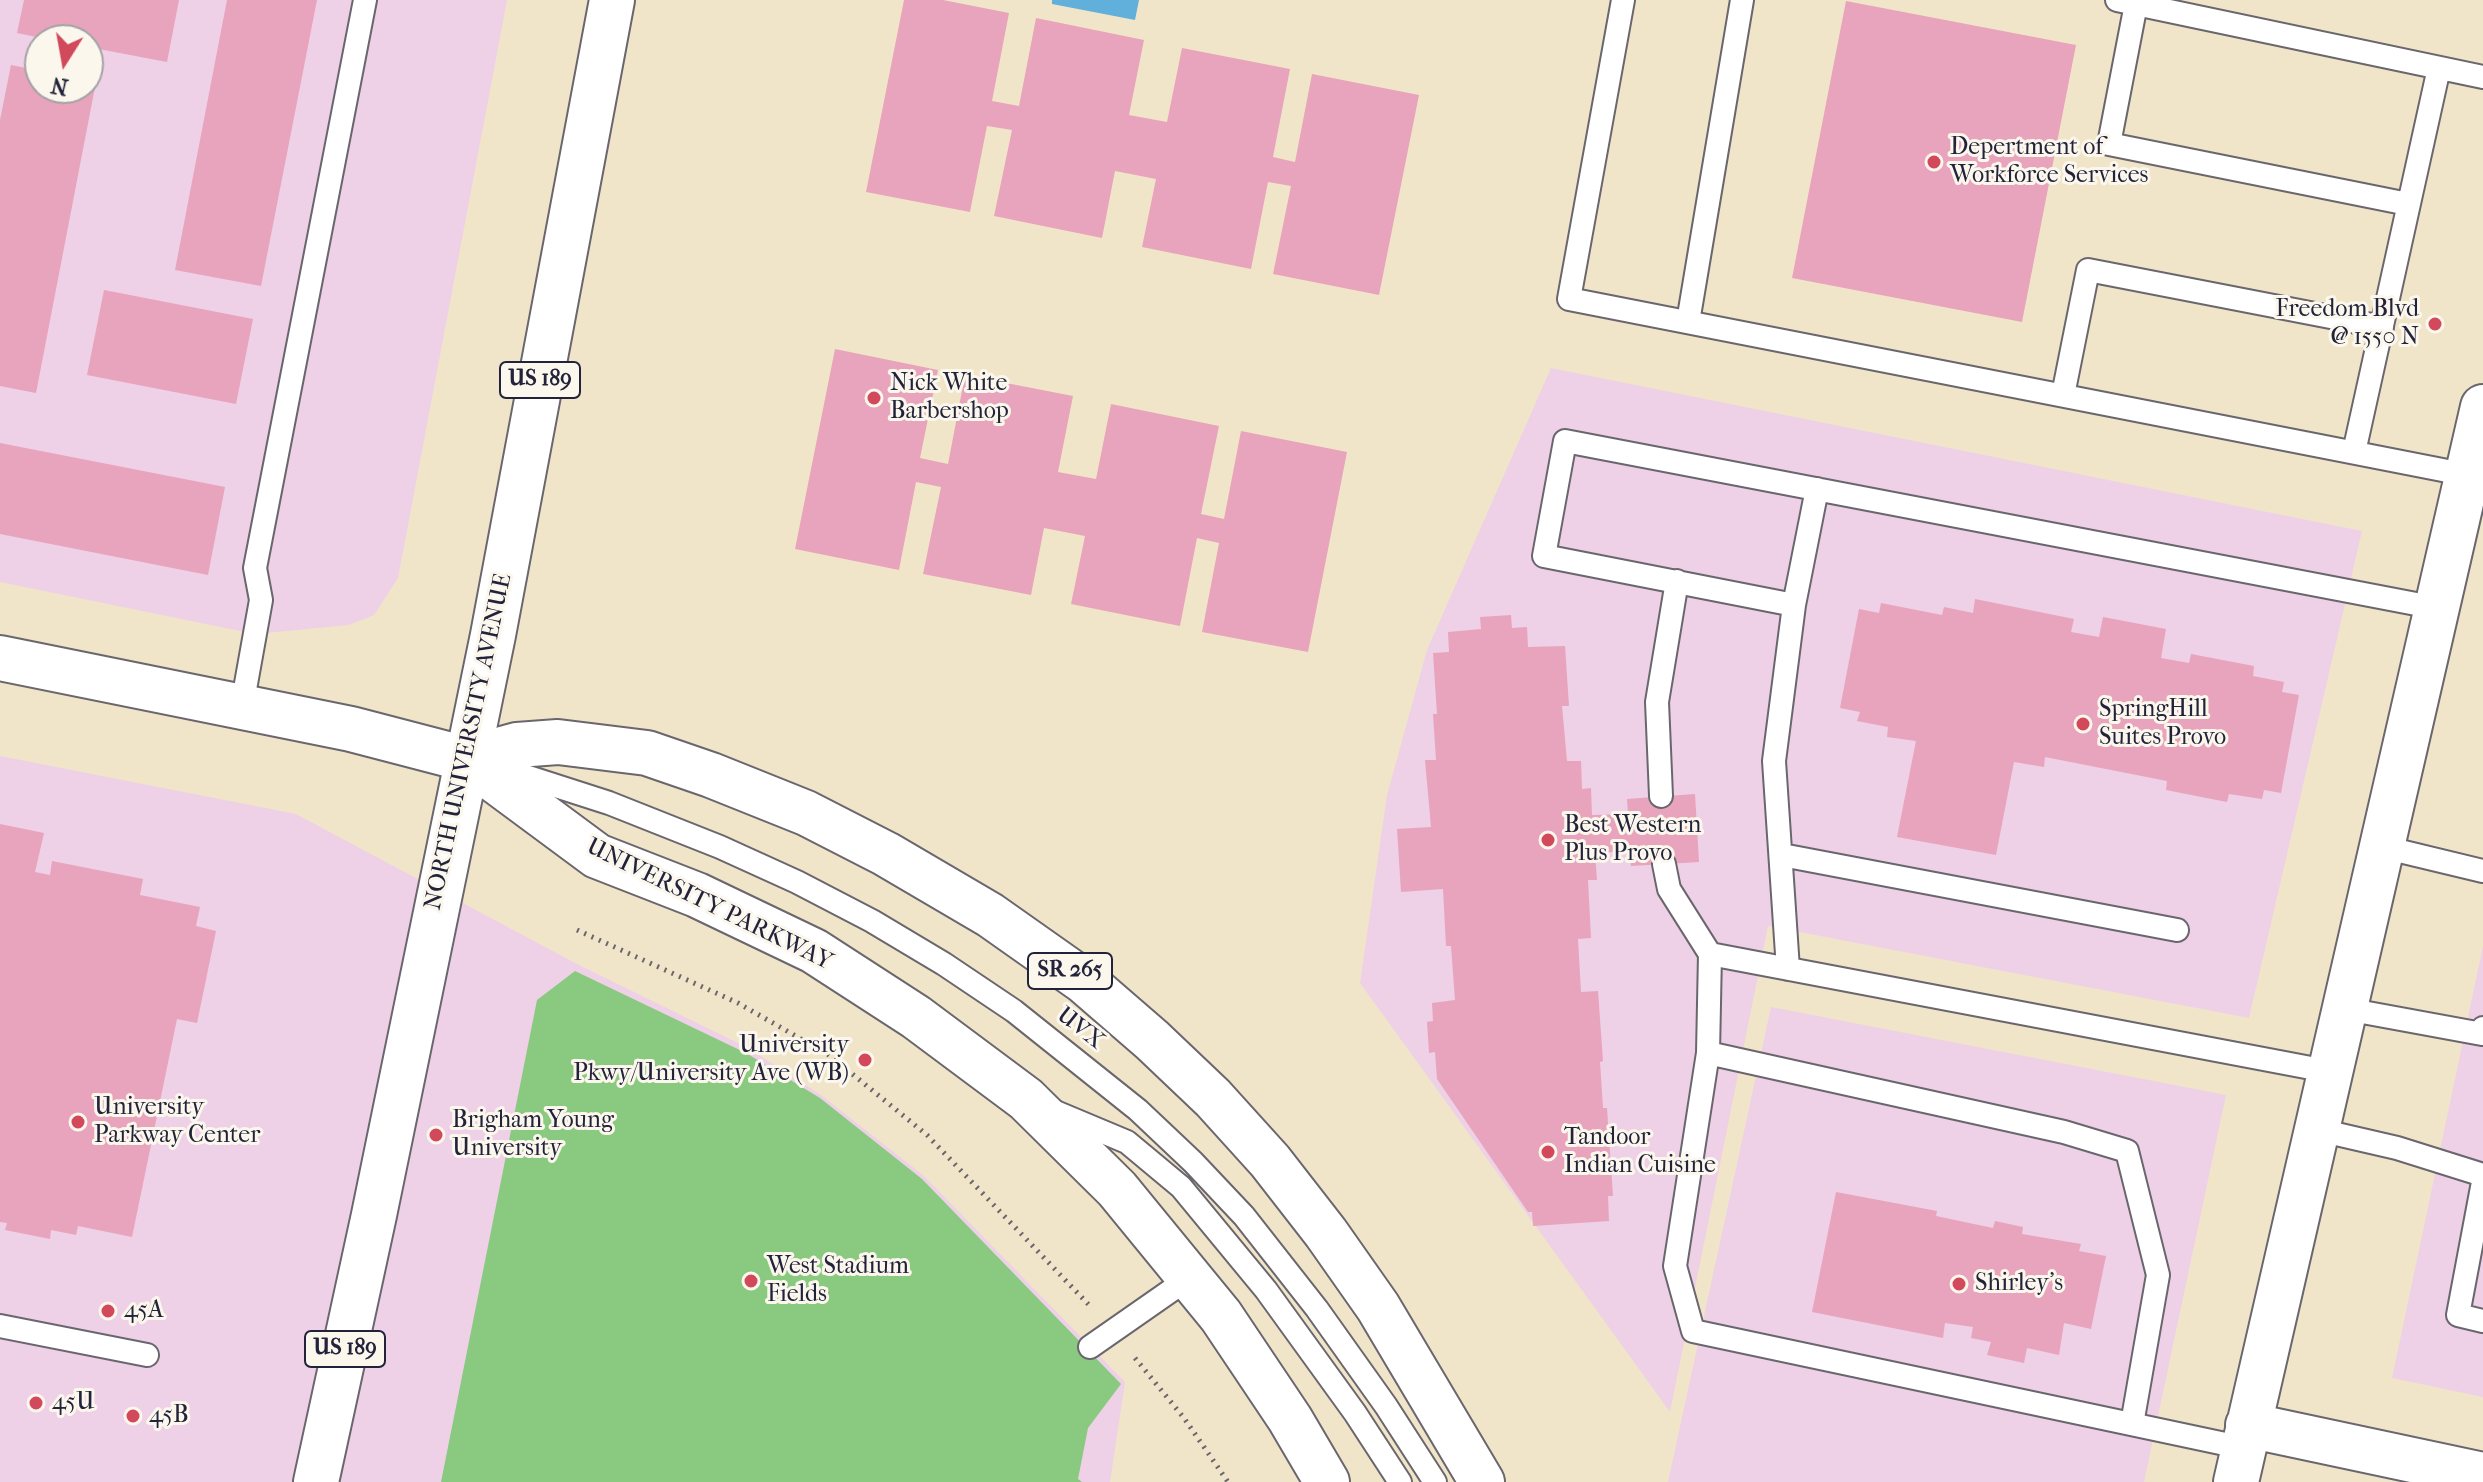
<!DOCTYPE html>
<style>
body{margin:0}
#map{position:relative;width:2483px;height:1482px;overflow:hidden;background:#f1e5c9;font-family:"IM FELL French Canon",serif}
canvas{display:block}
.north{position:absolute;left:24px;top:24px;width:80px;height:80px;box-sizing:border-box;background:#fbf7ec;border:2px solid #a4a2a5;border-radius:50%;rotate:191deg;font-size:22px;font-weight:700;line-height:32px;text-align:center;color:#22223b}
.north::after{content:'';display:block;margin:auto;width:28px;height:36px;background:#d1495b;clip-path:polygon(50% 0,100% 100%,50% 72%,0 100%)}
</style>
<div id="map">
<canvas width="2483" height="1482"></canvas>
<div class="north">N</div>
</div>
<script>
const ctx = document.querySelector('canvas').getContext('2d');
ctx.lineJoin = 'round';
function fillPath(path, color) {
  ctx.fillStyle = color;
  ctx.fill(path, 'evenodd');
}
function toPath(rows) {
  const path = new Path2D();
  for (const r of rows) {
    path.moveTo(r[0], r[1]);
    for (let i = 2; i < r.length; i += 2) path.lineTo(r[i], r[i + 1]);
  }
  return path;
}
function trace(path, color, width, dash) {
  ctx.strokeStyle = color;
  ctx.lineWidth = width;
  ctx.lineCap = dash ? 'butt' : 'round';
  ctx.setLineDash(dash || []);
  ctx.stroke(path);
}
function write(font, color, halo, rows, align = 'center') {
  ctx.font = font + ' "IM FELL French Canon",serif';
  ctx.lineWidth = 6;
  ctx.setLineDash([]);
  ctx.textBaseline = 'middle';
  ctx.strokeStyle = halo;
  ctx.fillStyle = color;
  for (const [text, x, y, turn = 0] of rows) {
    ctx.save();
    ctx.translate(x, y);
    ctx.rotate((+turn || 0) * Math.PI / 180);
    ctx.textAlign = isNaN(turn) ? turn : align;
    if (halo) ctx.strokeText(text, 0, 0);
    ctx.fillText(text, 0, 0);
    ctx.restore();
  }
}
fillPath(toPath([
 [0,0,507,0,398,578,374,615,349,625,255,634,0,582],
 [40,40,88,40,88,88,40,88],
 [1551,368,2362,531,2249,1018,1768,926,1670,1412,1360,983,1387,795,1427,650],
 [0,756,296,814,577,964,748,1048,821,1095,924,1176,1125,1382,1110,1482,0,1482],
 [2483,946,2483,1397,2392,1378],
 [1771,1007,2226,1095,2144,1482,1668,1482]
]), '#eed0e7');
fillPath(toPath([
 [575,971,746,1053,820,1098,922,1179,1121,1384,1088,1428,1078,1479,1082,1482,441,1482,537,1000]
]), '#8ac980');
fillPath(toPath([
 [1052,0,1139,0,1135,20,1052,4]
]), '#61b0db');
fillPath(toPath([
 [24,0,179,0,167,62,88,47,88,40,51,40,17,33],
 [227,0,317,0,261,286,175,270],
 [904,0,943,0,1009,13,992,101,1019,106,1036,18,1144,40,1129,115,1167,122,1182,48,1290,69,1273,157,1295,162,1312,74,1419,95,1379,295,1273,274,1291,186,1268,182,1251,269,1142,247,1156,179,1115,171,1102,238,994,216,1012,130,987,126,970,212,866,192],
 [1846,1,2076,45,2022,322,1792,278],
 [11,65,40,71,40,88,88,88,88,80,96,82,36,393,0,386,0,120],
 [104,290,253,319,236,404,87,375],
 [835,349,938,370,920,458,948,464,965,375,1073,396,1058,472,1096,479,1111,404,1219,426,1201,514,1224,519,1241,431,1347,452,1308,652,1202,632,1219,543,1197,538,1180,626,1071,604,1085,536,1044,528,1031,595,923,574,941,487,916,482,899,570,795,549],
 [0,443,225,487,208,575,0,534],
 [1975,599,2074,619,2071,632,2099,637,2103,617,2166,629,2161,658,2189,663,2191,654,2254,666,2253,676,2284,682,2282,692,2299,695,2281,793,2264,790,2262,799,2229,794,2227,802,2166,790,2167,781,2045,757,2044,767,2014,762,1996,855,1897,837,1916,741,1887,737,1888,727,1857,721,1860,712,1840,708,1859,609,1879,613,1881,603,1942,615,1944,607,1973,613],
 [1511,615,1512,628,1527,627,1528,647,1565,646,1569,706,1562,706,1567,761,1581,761,1582,789,1591,788,1592,815,1628,814,1627,799,1695,794,1699,862,1631,866,1630,851,1595,853,1597,880,1588,880,1591,938,1578,939,1581,992,1598,991,1603,1061,1600,1062,1603,1108,1607,1108,1613,1196,1608,1196,1609,1221,1533,1226,1532,1212,1528,1212,1437,1079,1435,1052,1429,1053,1427,1022,1433,1021,1432,1003,1455,1000,1451,946,1446,946,1443,889,1401,892,1397,829,1431,827,1425,760,1436,760,1433,714,1437,714,1433,653,1449,652,1448,632,1481,629,1480,617],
 [0,824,44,833,35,872,50,875,52,861,143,879,140,895,200,907,196,926,216,931,197,1023,177,1019,132,1237,78,1226,76,1235,51,1230,50,1239,5,1230,7,1223,0,1222],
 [1836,1192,1937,1211,1936,1216,1993,1228,1995,1221,2023,1227,2022,1234,2081,1244,2079,1251,2106,1256,2091,1329,2064,1323,2059,1355,2027,1348,2024,1363,1987,1355,1991,1342,1971,1338,1973,1327,1945,1323,1943,1338,1812,1312]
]), '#e8a4bc');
const lane = toPath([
 [1623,0,1569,299,2468,475],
 [2117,0,2483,77],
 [2136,4,2109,144,2408,204],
 [1688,322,1742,0],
 [2063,395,2088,270,2382,327],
 [2354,452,2439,68],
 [1817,489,1794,605,1544,556,1565,441,2437,608],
 [242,706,261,600,255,568,365,0],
 [497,767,609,803,720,847,797,882,872,921,944,964,1014,1011,1138,1110,1193,1162,1244,1216,1317,1309,1386,1406,1435,1482],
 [1661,796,1657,702,1677,581],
 [2383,847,2483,871],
 [1782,855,2177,930],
 [1664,864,1669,889,1710,954,2332,1072],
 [1788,969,1774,761,1794,605],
 [2346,1009,2482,1034,2483,1028],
 [1708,1053,1710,954],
 [1053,1111,1127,1142,1181,1187,1266,1290,1355,1413,1400,1482],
 [2319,1130,2397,1148,2483,1175],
 [2483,1182,2458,1315,2483,1321],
 [0,1326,147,1355],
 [1090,1347,1189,1278],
 [2132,1424,2158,1275,2127,1151,2064,1132,1708,1053,1675,1266,1693,1331,2244,1448]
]);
const secondary = toPath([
 [0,658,351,729,466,759],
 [2248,1425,2483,1475],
 [2236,1482,2483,407]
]);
const primary = toPath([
 [466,759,517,745,558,742,647,753,711,775,806,813,886,854,990,915,1085,982,1152,1040,1213,1098,1270,1161,1326,1233,1378,1307,1482,1482],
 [466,759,597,856,697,895,814,951,916,1017,1026,1099,1117,1189,1221,1316,1290,1419,1327,1482]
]);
const highway = toPath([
 [316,1482,374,1215,493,635,612,0]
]);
trace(lane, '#6a666d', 26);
trace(secondary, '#6a666d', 48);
trace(primary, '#6a666d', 48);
trace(highway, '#6a666d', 48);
trace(toPath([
 [577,930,738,1003,829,1055,927,1135,1089,1305],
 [1135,1358,1184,1418,1228,1482]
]), '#6a666d', 5, [2, 6]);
trace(lane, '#fff', 22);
trace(secondary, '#fff', 44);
trace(primary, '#fff', 44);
trace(highway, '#fff', 44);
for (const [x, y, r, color] of [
 [1934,162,8,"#d1495b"],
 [2435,324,8,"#d1495b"],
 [874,398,8,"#d1495b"],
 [2083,724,8,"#d1495b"],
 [1548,840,8,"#d1495b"],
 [865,1060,8,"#d1495b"],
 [78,1122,8,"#d1495b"],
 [436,1135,8,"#d1495b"],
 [1548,1152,8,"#d1495b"],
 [751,1281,8,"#d1495b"],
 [1959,1284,8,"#d1495b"],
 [108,1311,8,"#d1495b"],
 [36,1403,8,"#d1495b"],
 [133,1416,8,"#d1495b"]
]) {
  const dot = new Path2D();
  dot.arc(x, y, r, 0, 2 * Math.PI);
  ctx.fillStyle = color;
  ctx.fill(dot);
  trace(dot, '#fbf7ec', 3);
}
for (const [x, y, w] of [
 [540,380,80],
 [1070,971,84],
 [345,1349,80]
]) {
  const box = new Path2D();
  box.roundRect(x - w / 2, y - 18, w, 36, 6);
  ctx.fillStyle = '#fbf7ec';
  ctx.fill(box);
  trace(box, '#22223b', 2);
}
write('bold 22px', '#22223b', null, [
 ["US 189",540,380],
 ["SR 265",1070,971],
 ["US 189",345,1349]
]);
write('24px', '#22223b', '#fbf7ec', [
 ["Depertment of",1950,148],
 ["Workforce Services",1950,176],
 ["Freedom Blvd",2419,310,"right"],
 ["@ 1550 N",2419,338,"right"],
 ["Nick White",890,384],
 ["Barbershop",890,412],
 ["SpringHill",2099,710],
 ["Suites Provo",2099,738],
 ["Best Western",1564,826],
 ["Plus Provo",1564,854],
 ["University",849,1046,"right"],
 ["Pkwy/University Ave (WB)",849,1074,"right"],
 ["University",94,1108],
 ["Parkway Center",94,1136],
 ["Brigham Young",452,1121],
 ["University",452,1149],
 ["Tandoor",1564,1138],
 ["Indian Cuisine",1564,1166],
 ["West Stadium",767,1267],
 ["Fields",767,1295],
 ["Shirley's",1975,1284],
 ["45A",124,1311],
 ["45U",52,1403],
 ["45B",149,1416]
], 'left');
write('24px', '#22223b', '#fbf7ec', [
 ["NORTH UNIVERSITY AVENUE",469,742,-78],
 ["UNIVERSITY PARKWAY",709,905,26],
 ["UVX",1080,1029,38]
]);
</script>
